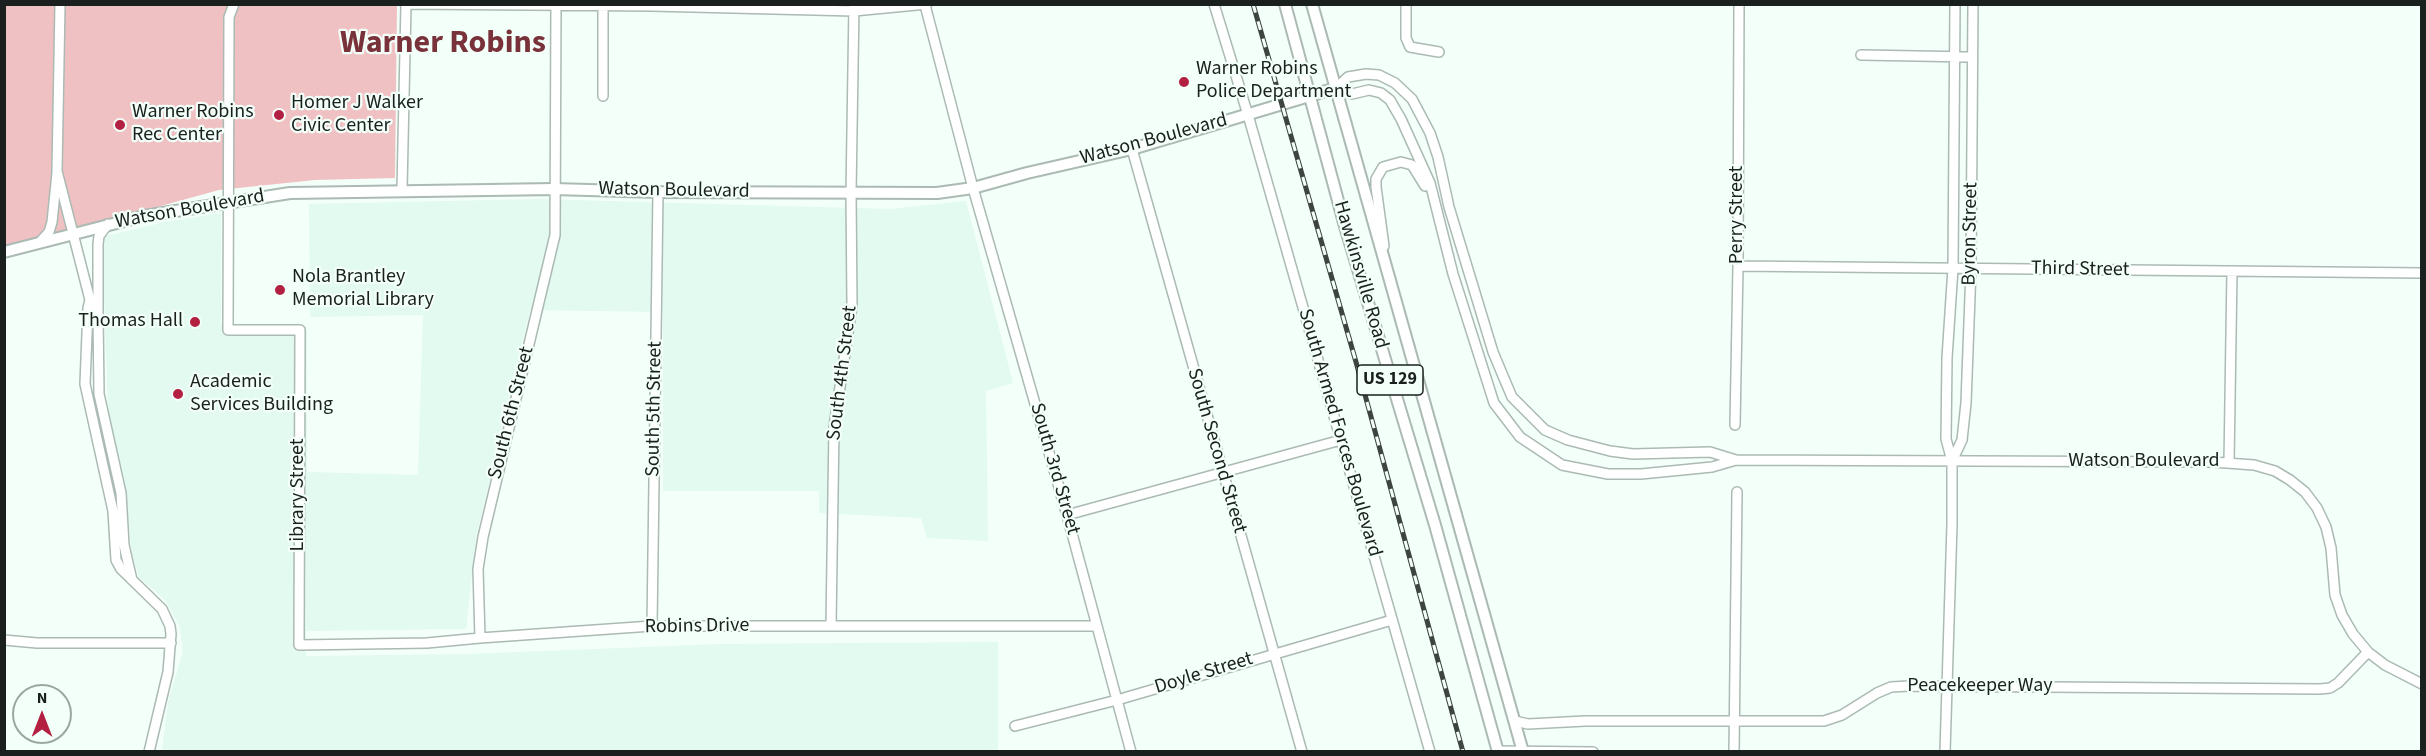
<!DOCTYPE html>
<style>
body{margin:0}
#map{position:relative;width:2426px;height:756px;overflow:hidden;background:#f3fff9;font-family:"Source Sans 3",sans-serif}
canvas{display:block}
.frame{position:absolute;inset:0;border:6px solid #1a201d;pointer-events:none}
.north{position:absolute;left:12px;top:684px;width:60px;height:60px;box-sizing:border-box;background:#f3fff9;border:2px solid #9ca6a1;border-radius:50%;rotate:0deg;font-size:16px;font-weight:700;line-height:24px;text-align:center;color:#1a201d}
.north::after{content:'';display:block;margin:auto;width:21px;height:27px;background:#b32041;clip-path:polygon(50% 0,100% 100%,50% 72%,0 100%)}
</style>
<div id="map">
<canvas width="2426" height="756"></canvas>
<div class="frame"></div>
<div class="north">N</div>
</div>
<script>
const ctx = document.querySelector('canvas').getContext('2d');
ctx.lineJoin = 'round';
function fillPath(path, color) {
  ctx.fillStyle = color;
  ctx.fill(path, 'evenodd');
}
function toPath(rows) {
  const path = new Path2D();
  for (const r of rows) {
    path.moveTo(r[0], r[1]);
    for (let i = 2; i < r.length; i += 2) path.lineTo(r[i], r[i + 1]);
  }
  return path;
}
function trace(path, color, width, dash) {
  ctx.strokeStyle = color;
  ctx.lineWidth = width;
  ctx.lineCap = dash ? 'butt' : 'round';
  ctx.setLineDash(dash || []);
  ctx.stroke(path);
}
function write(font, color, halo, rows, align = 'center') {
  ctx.font = font + ' "Source Sans 3",sans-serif';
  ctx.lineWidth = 4.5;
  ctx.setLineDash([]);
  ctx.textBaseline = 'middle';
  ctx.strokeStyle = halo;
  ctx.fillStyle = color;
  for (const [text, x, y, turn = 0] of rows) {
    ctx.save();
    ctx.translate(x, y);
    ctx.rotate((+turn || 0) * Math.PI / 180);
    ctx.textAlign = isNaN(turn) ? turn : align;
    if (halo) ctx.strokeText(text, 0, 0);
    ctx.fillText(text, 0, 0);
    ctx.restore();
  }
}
fillPath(toPath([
 [537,199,890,209,966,201,1013,383,986,391,988,541,927,538,921,518,819,513,819,491,663,491,663,312,530,310,476,537,466,629,306,631,306,656,470,654,721,644,998,642,998,751,162,751,168,702,183,652,180,627,165,600,139,577,131,548,125,481,108,411,102,237,165,222,221,213,221,324,307,327,307,472,418,475,423,315,310,317,309,204]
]), '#e2faf0');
fillPath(toPath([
 [5,5,397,5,395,178,315,180,219,190,5,249]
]), '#f0c1c3');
const minor = toPath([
 [60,4,57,171,90,300,98,313,99,394,121,493,124,545,132,580],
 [234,4,229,17,228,330,300,330,299,645,427,643,480,638,652,626,1095,626],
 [405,4,652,6,854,11,927,4],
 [1214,4,1248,115,1430,752],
 [1406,4,1406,38,1410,47,1439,52],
 [925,5,973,188,1067,515,1131,752],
 [1861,55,1972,57],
 [603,96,603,6],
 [1132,149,1302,752],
 [402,189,406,4],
 [40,242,49,232,52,222,57,173],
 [1384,246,1376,187,1376,179,1383,167,1401,162,1412,165,1425,186],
 [1738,266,2422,273],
 [90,300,88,308,85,384,113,511,116,560,121,569,162,609,170,626,171,634,168,672,149,752],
 [98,311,98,244,99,236,108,224],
 [1735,425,1738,266,1739,4],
 [1736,460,1712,467,1641,474,1608,474,1562,465,1520,437,1494,403,1453,274,1430,183,1401,119,1390,100,1381,93,1369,90,1352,94,1336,88,1348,77,1366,74,1379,75,1395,83,1412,99,1430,133,1438,157,1449,207,1493,352,1503,376,1512,397,1545,430,1568,440,1610,451,1633,454,1710,452,1736,460,2213,462,2254,465,2275,471,2290,480,2305,492,2317,508,2326,527,2331,548,2335,595,2342,615,2353,634,2368,652,2385,665,2422,684],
 [1952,461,1962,440,1966,403,1971,269,1973,4],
 [2229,463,2232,271],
 [1067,515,1341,440],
 [831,625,834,427,852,306,851,193,854,4],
 [652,626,658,192],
 [480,638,478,569,483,537,555,235,556,4],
 [4,640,37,643,171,643],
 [1515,721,1528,724,1585,721,1824,721,1842,715,1877,693,1891,687,1909,686,2320,689,2330,688,2338,683,2368,652],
 [1015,726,1117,700,1392,620],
 [1498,751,1593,752],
 [1734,752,1737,492],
 [1945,752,1952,524,1952,461,1946,439,1947,358,1953,268,1955,4]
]);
const major = toPath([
 [1285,4,1344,223,1435,525,1498,752],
 [1312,4,1523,752],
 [4,252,144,216,290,193,554,189,658,192,937,193,973,188,1027,173,1132,149,1336,88]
]);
trace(minor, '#abbab3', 12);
trace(major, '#abbab3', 14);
trace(minor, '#fff', 9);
trace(major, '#fff', 10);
const rail = toPath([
 [1253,4,1356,362,1463,752]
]);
trace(rail, '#3e4541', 5);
trace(rail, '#f3fff9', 3, [9]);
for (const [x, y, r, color] of [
 [1184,82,6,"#b32041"],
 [279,115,6,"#b32041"],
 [120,125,6,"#b32041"],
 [280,290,6,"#b32041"],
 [195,322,6,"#b32041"],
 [178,394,6,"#b32041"]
]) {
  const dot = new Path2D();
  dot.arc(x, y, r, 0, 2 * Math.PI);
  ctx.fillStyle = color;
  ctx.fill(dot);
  trace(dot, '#f3fff9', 2);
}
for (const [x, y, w] of [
 [1390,380,66]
]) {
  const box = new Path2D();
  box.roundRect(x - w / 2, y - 15, w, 30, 4.5);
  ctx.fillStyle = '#f3fff9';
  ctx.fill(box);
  trace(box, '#1a201d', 1.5);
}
write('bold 18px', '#1a201d', null, [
 ["US 129",1390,380]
]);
write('20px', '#1a201d', '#f3fff9', [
 ["Warner Robins",1196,70],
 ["Police Department",1196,93],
 ["Homer J Walker",291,104],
 ["Civic Center",291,127],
 ["Warner Robins",132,113],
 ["Rec Center",132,136],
 ["Nola Brantley",292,278],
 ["Memorial Library",292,301],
 ["Thomas Hall",183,322,"right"],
 ["Academic",190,383],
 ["Services Building",190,406]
], 'left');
write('20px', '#1a201d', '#f3fff9', [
 ["Watson Boulevard",1154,140,-15],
 ["Watson Boulevard",674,191,1],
 ["Watson Boulevard",190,210,-10],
 ["Perry Street",1738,215,-90],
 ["Byron Street",1971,234,-89],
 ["Third Street",2080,270,1],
 ["Hawkinsville Road",1360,275,74],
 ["South 4th Street",843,373,-83],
 ["South 5th Street",655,409,-89],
 ["South 6th Street",512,413,-76],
 ["South Armed Forces Boulevard",1339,433,74],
 ["South Second Street",1216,451,74],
 ["Watson Boulevard",2144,462],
 ["South 3rd Street",1054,469,74],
 ["Library Street",299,495,-90],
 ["Robins Drive",697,627,-1],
 ["Doyle Street",1204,674,-17],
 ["Peacekeeper Way",1980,687]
]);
write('bold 32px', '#79313a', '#f3fff9', [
 ["Warner Robins",443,45]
]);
</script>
